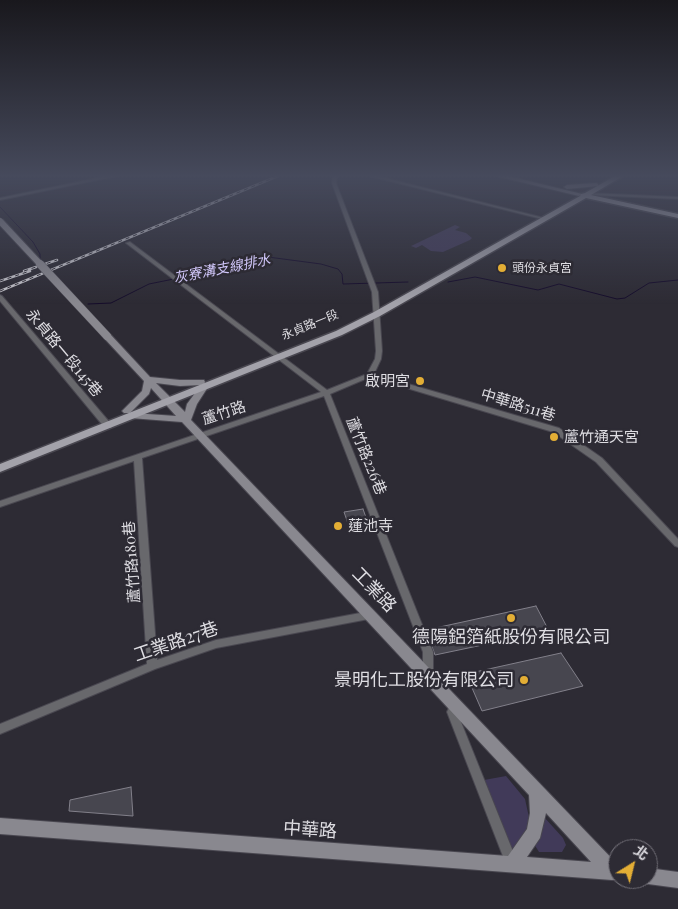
<!DOCTYPE html>
<meta charset="utf-8">
<style>
body{margin:0}
#map{position:relative;width:678px;height:909px;overflow:hidden;background:#2d2b34;font-family:"Playfair Display","Noto Sans TC",serif}
canvas{display:block}
.north{position:absolute;left:608px;top:839px;width:50px;height:50px;box-sizing:border-box;background:#2d2b34;border:1px solid #74727a;border-radius:50%;rotate:36deg;font-size:14px;font-weight:700;line-height:20px;text-align:center;color:#dedde2}
.north::after{content:'';display:block;margin:auto;width:18px;height:22px;background:#e3ae35;clip-path:polygon(50% 0,100% 100%,50% 72%,0 100%)}
</style>
<div id="map">
<canvas width="678" height="909"></canvas>
<div class="north">北</div>
</div>
<script>
const ctx = document.querySelector('canvas').getContext('2d');
ctx.lineJoin = 'round';
function fillPath(path, color) {
  ctx.fillStyle = color;
  ctx.fill(path, 'evenodd');
}
function toPath(rows) {
  const path = new Path2D();
  for (const r of rows) {
    path.moveTo(r[0], r[1]);
    for (let i = 2; i < r.length; i += 2) path.lineTo(r[i], r[i + 1]);
  }
  return path;
}
function trace(path, color, width, dash) {
  ctx.strokeStyle = color;
  ctx.lineWidth = width;
  ctx.lineCap = dash ? 'butt' : 'round';
  ctx.setLineDash(dash || []);
  ctx.stroke(path);
}
function write(font, color, halo, rows, align = 'center') {
  ctx.font = font + ' "Playfair Display","Noto Sans TC",serif';
  ctx.lineWidth = 5;
  ctx.setLineDash([]);
  ctx.textBaseline = 'middle';
  ctx.strokeStyle = halo;
  ctx.fillStyle = color;
  for (const [text, x, y, turn = 0] of rows) {
    ctx.save();
    ctx.translate(x, y);
    ctx.rotate((+turn || 0) * Math.PI / 180);
    ctx.textAlign = isNaN(turn) ? turn : align;
    if (halo) ctx.strokeText(text, 0, 0);
    ctx.fillText(text, 0, 0);
    ctx.restore();
  }
}
fillPath(toPath([
 [455,225,460,227,455,230,466,233,472,238,470,240,443,252,431,251,422,245,416,248,411,246],
 [506,776,525,799,530,822,525,837,512,851,484,780],
 [544,817,563,838,566,845,562,852,539,852,534,844]
]), '#413a59');
trace(toPath([
 [0,207,33,242,40,254,40,259],
 [448,282,475,277,538,290,559,284,617,299,625,298,649,283,678,280],
 [88,304,111,303,149,284,238,266,252,258,268,257,321,264,338,269,342,274,343,284,408,282]
]), '#150c2a', 1);
const building = toPath([
 [363,509,370,529,351,532,344,512,363,509],
 [536,606,549,631,435,655,426,630,536,606],
 [561,653,583,686,482,711,466,674,561,653],
 [131,787,133,816,69,811,70,800,131,787]
]);
fillPath(building, '#47464f');
trace(building, '#82808a', 1);
const street = toPath([
 [107,176,117,176,0,200,0,198,107,176],
 [333,176,337,176,336,183,378,292,382,351,381,359,374,374,559,428,602,458,678,539,678,547,675,546,596,462,553,432,370,377,330,394,433,652,433,675,432,678,428,680,424,678,423,675,423,652,324,396,142,458,157,660,216,640,371,611,374,612,376,615,374,618,216,648,155,669,0,734,0,724,147,664,134,461,0,507,0,501,321,392,126,243,130,242,327,390,367,374,375,359,376,351,372,292,332,183,333,176],
 [369,176,377,176,548,219,546,220,369,176],
 [588,193,678,197,678,199,590,195,588,194,588,193],
 [0,295,2,296,111,424,112,426,111,428,105,428,0,301,0,295],
 [456,699,460,701,461,704,457,712,518,864,516,868,512,870,508,868,506,864,447,712,452,701,456,699]
]);
const secondary = toPath([
 [496,176,508,176,582,194,579,196,496,176],
 [596,183,598,184,598,186,567,189,564,187,567,185,596,183],
 [104,334,110,334,150,377,180,380,204,380,205,382,204,384,201,385,180,386,156,383,185,412,187,404,201,385,207,385,208,387,197,404,191,420,618,865,618,879,612,880,0,834,0,818,508,856,527,829,530,813,529,795,182,422,130,418,128,416,130,414,133,413,176,416,151,388,149,394,130,413,124,413,122,411,142,391,144,381,104,338,104,334],
 [546,813,591,862,527,857,540,838,546,813],
 [648,868,678,872,678,888,648,884,642,882,641,879,648,879,648,868]
]);
const primary = toPath([
 [615,176,623,176,591,195,678,214,678,218,586,198,380,316,342,335,0,472,0,464,336,331,374,312,580,196,581,194,585,193,615,176]
]);
trace(street, '#494750', 2);
trace(secondary, '#494750', 2);
trace(primary, '#494750', 3);
fillPath(street, '#68686c');
fillPath(secondary, '#89888f');
fillPath(primary, '#a3a2aa');
const rail = toPath([
 [24,271,57,260],
 [0,281,30,271],
 [0,291,278,176]
]);
trace(rail, '#c7c6cc', 2.5);
trace(rail, '#2d2b34', 1, [4]);
const secondaryBridgeFar1 = toPath([
 [0,221,41,265]
]);
const secondaryBridge = toPath([
 [40,264,107,336]
]);
trace(secondaryBridgeFar1, '#494750', 8, []);
trace(secondaryBridge, '#494750', 9, []);
trace(secondaryBridgeFar1, '#89888f', 6);
trace(secondaryBridge, '#89888f', 8);
const sky = ctx.createLinearGradient(0, 0, 0, 304);
sky.addColorStop(0, '#19181d');
sky.addColorStop(0.58, '#464a5c');
sky.addColorStop(1, '#464a5c00');
ctx.fillStyle = sky;
ctx.fillRect(0, 0, 678, 304);
for (const [x, y, r, color] of [
 [502,268,5,"#e3ae35"],
 [420,381,5,"#e3ae35"],
 [554,437,5,"#e3ae35"],
 [338,526,5,"#e3ae35"],
 [511,618,5,"#e3ae35"],
 [524,680,5,"#e3ae35"]
]) {
  const dot = new Path2D();
  dot.arc(x, y, r, 0, 2 * Math.PI);
  ctx.fillStyle = color;
  ctx.fill(dot);
  trace(dot, '#2d2b34', 2);
}
write('12px', '#dedde2', '#2d2b34', [
 ["頭份永貞宮",512,268]
], 'left');
write('12px', '#dedde2', '#2d2b34', [
 ["永貞路一段",310,325,-22]
]);
write('italic 14px', '#d0c6f9', '#2d2b34', [
 ["灰寮溝支線排水",222,269,-11]
]);
write('15px', '#dedde2', '#2d2b34', [
 ["永貞路一段145巷",64,353,50],
 ["中華路511巷",518,405,17],
 ["蘆竹路",224,413,-18],
 ["蘆竹路226巷",366,456,68],
 ["蘆竹路180巷",132,562,-94]
]);
write('15px', '#dedde2', '#2d2b34', [
 ["啟明宮",410,381,"right"],
 ["蘆竹通天宮",564,437],
 ["蓮池寺",348,526]
], 'left');
write('18px', '#dedde2', '#2d2b34', [
 ["工業路",374,590,46],
 ["工業路27巷",176,642,-19],
 ["中華路",310,830,4]
]);
write('18px', '#dedde2', '#2d2b34', [
 ["德陽鋁箔紙股份有限公司",511,637],
 ["景明化工股份有限公司",514,680,"right"]
]);
</script>
